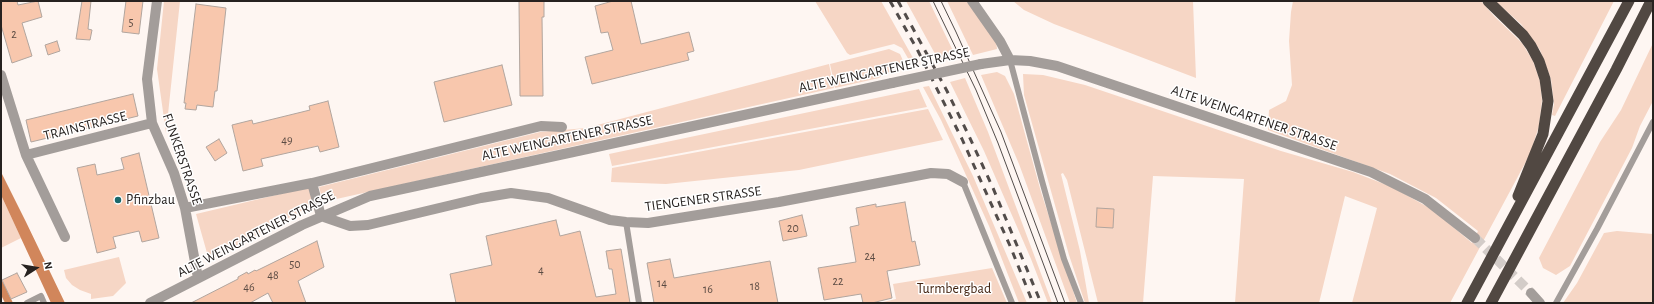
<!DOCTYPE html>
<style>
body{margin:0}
#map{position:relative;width:1654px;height:304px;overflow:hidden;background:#fef6f2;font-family:"Alegreya Sans",sans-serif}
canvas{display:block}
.frame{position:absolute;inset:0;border:2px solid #272220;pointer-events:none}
.north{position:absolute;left:16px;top:248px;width:40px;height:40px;-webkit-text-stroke:3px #fff;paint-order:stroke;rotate:78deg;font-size:11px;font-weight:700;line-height:16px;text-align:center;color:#272220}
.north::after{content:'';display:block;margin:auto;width:14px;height:18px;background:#272220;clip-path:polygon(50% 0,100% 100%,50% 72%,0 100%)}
</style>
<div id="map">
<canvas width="1654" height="304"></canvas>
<div class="frame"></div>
<div class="north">N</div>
</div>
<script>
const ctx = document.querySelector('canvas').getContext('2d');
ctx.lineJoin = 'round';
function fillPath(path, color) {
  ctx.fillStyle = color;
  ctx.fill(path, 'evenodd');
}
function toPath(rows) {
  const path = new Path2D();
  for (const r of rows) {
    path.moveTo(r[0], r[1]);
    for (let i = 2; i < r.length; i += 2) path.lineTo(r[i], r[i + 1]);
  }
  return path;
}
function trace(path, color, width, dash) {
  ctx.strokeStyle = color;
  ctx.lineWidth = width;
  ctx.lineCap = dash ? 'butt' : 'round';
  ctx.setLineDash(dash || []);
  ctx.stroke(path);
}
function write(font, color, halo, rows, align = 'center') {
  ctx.font = font + ' "Alegreya Sans",sans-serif';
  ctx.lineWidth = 3;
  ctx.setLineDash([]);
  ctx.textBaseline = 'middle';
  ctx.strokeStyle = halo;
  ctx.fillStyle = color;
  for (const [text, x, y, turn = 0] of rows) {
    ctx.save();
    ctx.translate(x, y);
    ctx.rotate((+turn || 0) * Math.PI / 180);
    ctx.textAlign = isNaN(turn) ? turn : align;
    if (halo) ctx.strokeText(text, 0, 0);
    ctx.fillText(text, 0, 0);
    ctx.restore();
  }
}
fillPath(toPath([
 [164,1,180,1,166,133,157,69],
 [815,1,881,1,917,65,913,67,902,48,894,44,850,55,847,53],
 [906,1,929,1,956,57,939,61],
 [947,1,968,1,996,41,997,49,973,55],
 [1013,1,1193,1,1196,78,1054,24,1024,10],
 [1293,1,1481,1,1494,16,1522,43,1533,61,1540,81,1542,100,1539,126,1530,154,1450,303,1352,303,1377,208,1345,196,1319,303,1235,303,1244,179,1153,176,1143,303,1098,303,1067,180,1063,173,1061,174,1080,251,1089,303,1085,303,1069,255,1024,95,1023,74,1043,75,1085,85,1281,151,1353,172,1392,187,1433,210,1472,243,1478,231,1436,198,1390,174,1268,130,1269,110,1286,101,1292,85,1289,41,1291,12],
 [1495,1,1614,1,1555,116,1552,115,1554,104,1551,79,1540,50,1521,24],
 [1653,43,1653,101,1640,126,1632,148,1570,266,1556,275,1543,268,1539,258,1600,142,1621,110],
 [889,49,900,54,906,67,883,74,879,78,835,88,830,64],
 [829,64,834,88,323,202,319,187,540,132,586,128],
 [997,72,1005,76,1014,94,1041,192,1077,303,1070,303,1019,164,981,75],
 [965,78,988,132,1052,303,1048,303,1031,259,984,151,950,82],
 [929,86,973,176,1027,303,1019,303,989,226,941,120,923,87],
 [919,89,927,107,612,166,609,154],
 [928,109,943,140,799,170,666,184,611,182,612,168],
 [310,187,313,205,209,260,196,214],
 [1,195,21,238,1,248],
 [1617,231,1653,234,1653,303,1563,303,1577,283,1604,233],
 [119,257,126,283,113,296,91,299,91,294,80,290,72,285,66,278,64,270],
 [992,268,1007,303,879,303,896,299,893,284]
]), '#f6d6c5');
fillPath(toPath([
 [1,172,26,222,65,303,51,303,1,195],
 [1,275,2,280,13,303,5,303,1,295]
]), '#d1865b');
const building = toPath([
 [1,1,17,1,18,5,38,1,42,17,22,23,32,56,12,63,1,25,1,1],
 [82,1,91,1,88,29,92,30,90,40,76,39,82,1],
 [126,1,143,1,139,34,122,32,126,1],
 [519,1,544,1,544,17,542,17,543,96,520,96,519,1],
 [613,1,631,1,641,44,689,32,694,51,687,53,689,60,592,84,585,57,613,50,608,32,601,33,595,6,613,1],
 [196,4,226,8,217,91,215,91,213,107,197,105,196,110,185,109,186,103,184,103,196,4],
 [57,41,60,51,48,55,45,45,57,41],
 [502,65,512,105,444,122,434,82,502,65],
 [133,94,138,116,31,142,26,120,133,94],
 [328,101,339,147,320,152,318,146,261,159,263,166,243,171,232,125,252,120,253,124,310,110,309,106,328,101],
 [219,139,227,153,215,161,206,147,219,139],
 [139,153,159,238,142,242,139,231,113,237,116,248,97,253,77,168,95,164,97,175,124,169,121,158,139,153],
 [905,202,912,242,915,241,920,265,887,271,892,298,872,303,863,303,861,294,824,300,818,268,856,262,850,227,859,225,856,208,876,204,876,207,905,202],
 [1097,208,1114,209,1113,228,1096,227,1097,208],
 [802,215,807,236,783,241,779,221,802,215],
 [556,220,560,236,580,231,596,297,616,294,612,269,609,269,606,251,621,249,630,303,456,303,450,274,492,265,486,236,556,220],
 [317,241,324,267,298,281,306,303,273,303,268,293,250,303,191,303,238,279,238,277,247,272,248,274,255,270,256,271,317,241],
 [670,259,674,278,770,261,778,303,654,303,647,263,670,259],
 [17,273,27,292,11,299,2,280,17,273]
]);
fillPath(building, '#f8c7ad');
trace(building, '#b1a59e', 1);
trace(toPath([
 [1475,238,1531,293]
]), '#d3ccc8', 10, [10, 5]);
trace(toPath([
 [1010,60,1042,181,1064,259,1081,303],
 [963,182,1012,303],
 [626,222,639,303],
 [27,303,41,296,44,303],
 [1556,303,1597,229,1653,122]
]), '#a39d9a', 6);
trace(toPath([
 [157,1,147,79,152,123,174,173,185,208,198,278],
 [972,1,1000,41,1010,60],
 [981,64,1010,60,1030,61,1057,66,1371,172,1425,199,1475,238],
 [1,75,26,155,65,237],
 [26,155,152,123],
 [312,183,321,216],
 [185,208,312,183,541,126,562,127],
 [321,216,350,226,368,225,481,198,511,193,548,198,610,220,626,222,648,223,779,202,931,173,948,174,963,182],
 [1531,293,1540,303],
 [150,303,302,225,370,196,892,83]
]), '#a39d9a', 10);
trace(toPath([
 [1488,1,1523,35,1531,46,1539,61,1545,79,1548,101,1543,134,1518,196],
 [1467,303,1629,1],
 [1491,303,1616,70,1651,1]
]), '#514842', 11);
trace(toPath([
 [933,1,976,90,998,143,1058,303],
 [941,1,956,32,1001,132,1065,303]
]), '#524c4a', 1);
trace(toPath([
 [890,1,918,51,962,139,1011,248,1033,303],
 [898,1,947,91,969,136,993,188,1041,303]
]), '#524c4a', 3, [7, 7]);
trace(toPath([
 [892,83,981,64]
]), '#a39d9a', 10);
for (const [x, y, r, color] of [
 [118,200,4,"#1c696c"]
]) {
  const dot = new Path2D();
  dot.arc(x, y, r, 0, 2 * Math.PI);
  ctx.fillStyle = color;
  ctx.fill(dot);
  trace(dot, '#fff', 1.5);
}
write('12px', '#5b4b43', null, [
 ["5",131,22],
 ["2",14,34],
 ["49",287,140],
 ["20",793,228],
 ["24",870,256],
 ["50",295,264],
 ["4",541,270],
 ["48",273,275],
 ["22",838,281],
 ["14",662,283],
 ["18",755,286],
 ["46",249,287],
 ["16",708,289]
]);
write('14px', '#272220', '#fff', [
 ["ALTE WEINGARTENER STRASSE",884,70,-12],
 ["ALTE WEINGARTENER STRASSE",1254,118,19],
 ["TRAINSTRASSE",85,126,-14],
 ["ALTE WEINGARTENER STRASSE",567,138,-12],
 ["FUNKERSTRASSE",182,159,71],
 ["TIENGENER STRASSE",703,199,-8],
 ["ALTE WEINGARTENER STRASSE",256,234,-27]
]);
write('14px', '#272220', '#fff', [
 ["Pfinzbau",126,200]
], 'left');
write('14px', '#432411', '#fff', [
 ["Turmbergbad",954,289]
]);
</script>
